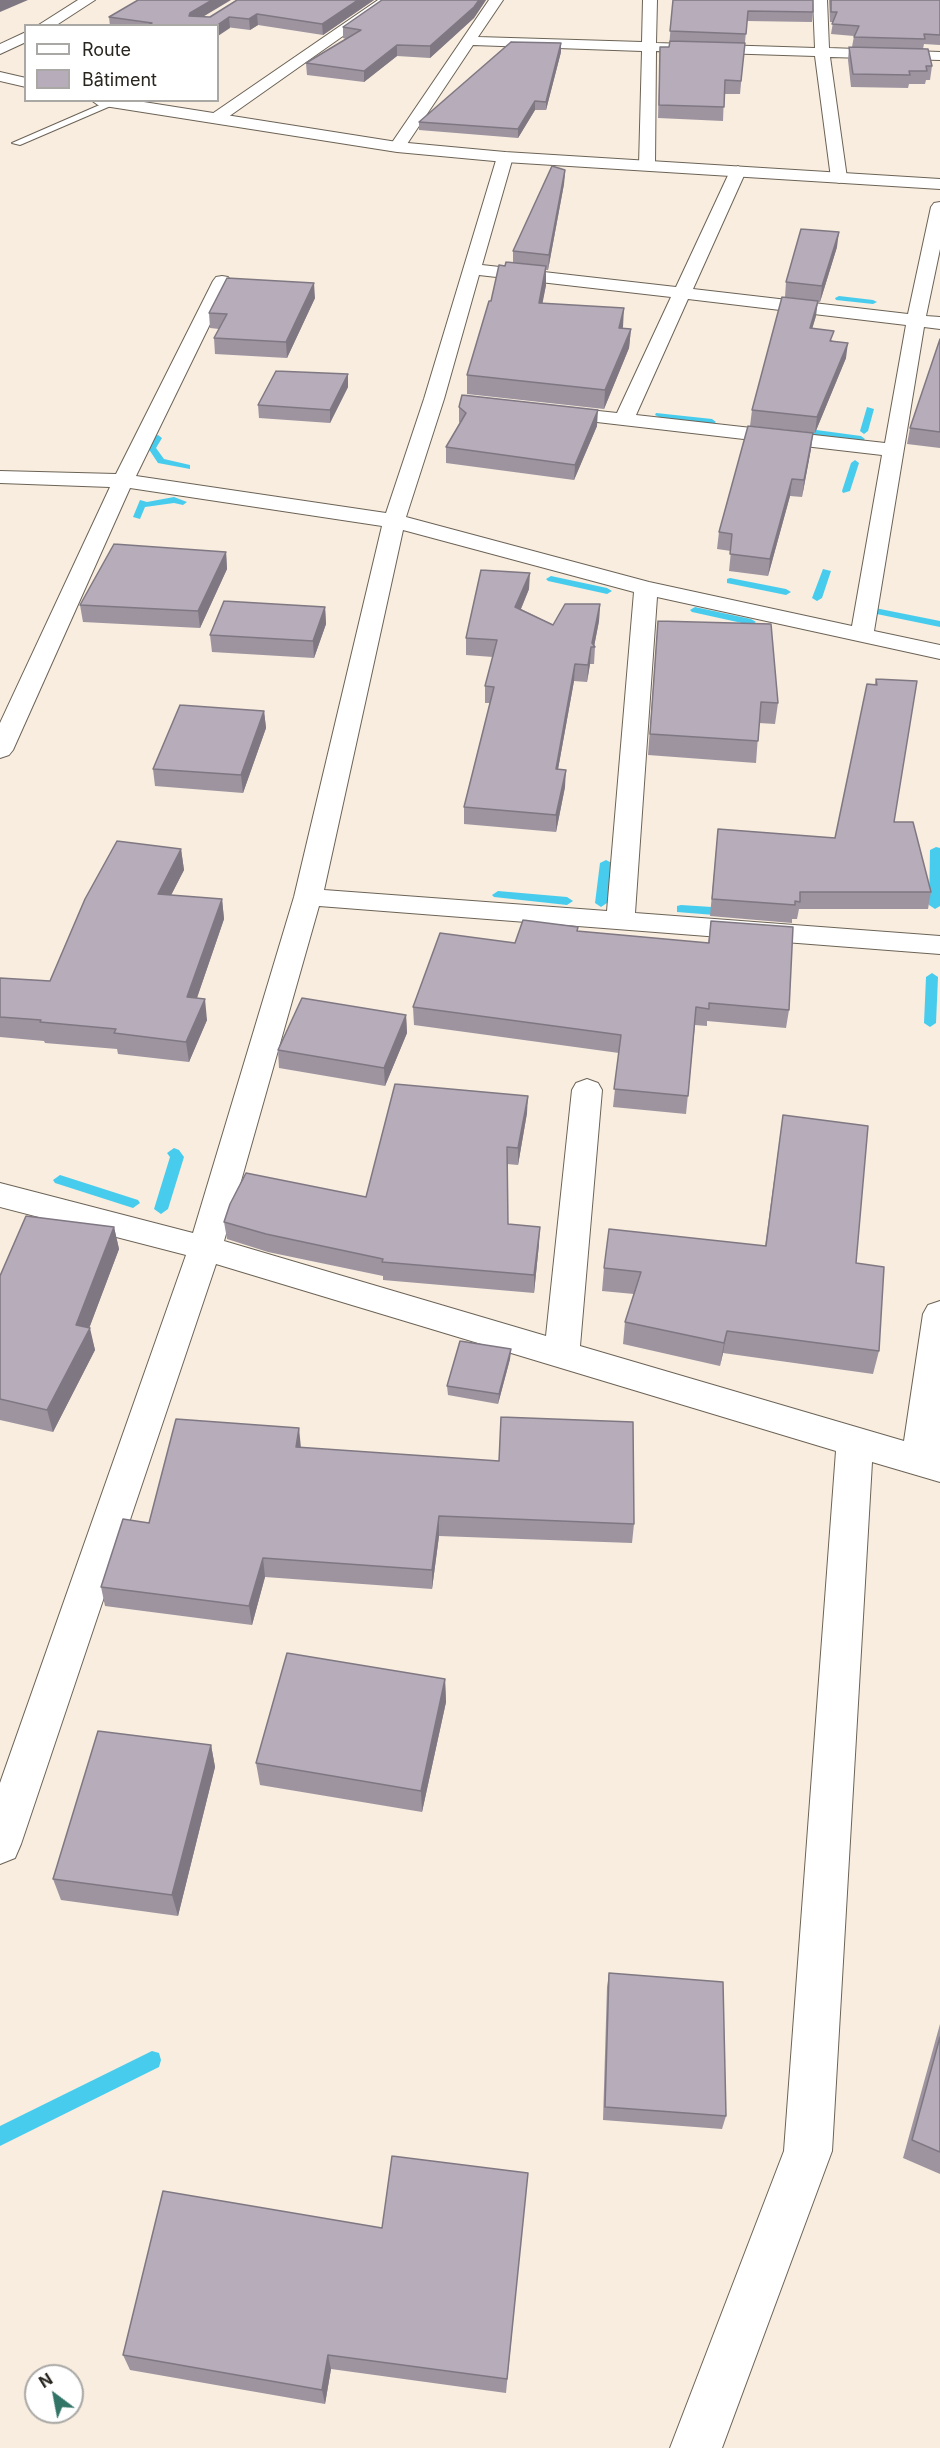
<!DOCTYPE html>
<meta charset="utf-8">
<style>
body{margin:0}
#map{position:relative;width:940px;height:2448px;overflow:hidden;background:#f8eddf;font-family:Inter,sans-serif}
canvas{display:block}
.legend{position:absolute;left:24px;top:24px;width:195px;height:78px;box-sizing:border-box;background:#fff;border:2px solid #a9a8a5;margin:0;padding:8px 10px;list-style:none;font-size:18px;color:#29251f}
.legend li{display:flex;align-items:center;gap:12px;height:30px}
.legend b{width:30px;border:2px solid #a9a8a5}
.north{position:absolute;left:24px;top:2364px;width:60px;height:60px;box-sizing:border-box;background:#fff;border:2px solid #a9a8a5;border-radius:50%;rotate:328deg;font-size:16px;font-weight:700;line-height:24px;text-align:center;color:#29251f}
.north::after{content:'';display:block;margin:auto;width:21px;height:27px;background:#327567;clip-path:polygon(50% 0,100% 100%,50% 72%,0 100%)}
</style>
<div id="map">
<canvas width="940" height="2448"></canvas>
<ul class="legend">
<li><b style="height:8px;background:#fff"></b>Route</li>
<li><b style="height:16px;background:#b6acba"></b>Bâtiment</li>
</ul>
<div class="north">N</div>
</div>
<script>
const ctx = document.querySelector('canvas').getContext('2d');
ctx.lineJoin = 'round';
function toPath(rows) {
  const path = new Path2D();
  for (const r of rows) {
    path.moveTo(r[0], r[1]);
    for (let i = 2; i < r.length; i += 2) path.lineTo(r[i], r[i + 1]);
  }
  return path;
}
function fillPath(path, color) {
  ctx.fillStyle = color;
  ctx.fill(path, 'evenodd');
}
function trace(path, color, width, dash) {
  ctx.strokeStyle = color;
  ctx.lineWidth = width;
  ctx.lineCap = dash ? 'butt' : 'round';
  ctx.setLineDash(dash || []);
  ctx.stroke(path);
}
fillPath(toPath([
 [839,296,873,300,877,302,873,304,836,300,835,298,839,296],
 [867,407,874,409,868,431,864,434,860,431,867,407],
 [656,413,712,419,716,422,712,425,659,417,655,415,656,413],
 [809,429,861,436,865,439,861,442,806,434,805,432,809,429],
 [158,435,162,438,156,448,164,459,190,465,190,469,158,463,148,448,155,436,158,435],
 [855,460,859,463,850,491,843,493,842,491,851,463,855,460],
 [174,497,187,502,183,505,174,503,145,507,140,519,133,517,140,500,147,502,174,497],
 [823,569,831,571,822,598,817,601,812,598,823,569],
 [551,576,607,588,612,591,607,594,548,581,546,579,551,576],
 [730,578,786,589,791,592,786,595,727,583,727,579,730,578],
 [695,607,751,619,756,622,751,625,692,612,690,610,695,607],
 [870,607,940,621,940,627,867,612,867,608,870,607],
 [936,847,940,848,940,906,935,909,929,905,930,850,936,847],
 [606,860,612,863,607,903,601,907,595,903,600,863,606,860],
 [498,891,567,897,573,901,567,905,494,897,492,895,498,891],
 [681,905,727,908,733,912,727,916,677,912,677,906,681,905],
 [932,973,938,977,936,1023,930,1027,924,1023,926,977,932,973],
 [174,1148,179,1150,184,1157,168,1209,161,1214,154,1209,170,1157,167,1153,174,1148],
 [60,1175,138,1200,140,1203,133,1208,55,1183,53,1180,60,1175],
 [152,2051,159,2053,161,2060,159,2067,0,2146,0,2126,152,2051]
]), '#48cced');
const lane = toPath([
 [111,100,115,103,113,105,20,145,12,143,111,100]
]);
const street = toPath([
 [78,0,95,0,55,26,37,26,78,0],
 [378,0,394,0,221,122,209,122,207,119,209,116,378,0],
 [489,0,503,0,478,37,642,42,643,0,657,0,656,43,815,48,813,0,827,0,829,48,940,52,940,60,830,57,847,178,839,183,831,178,815,56,656,51,655,165,647,170,639,165,642,51,473,45,403,150,391,150,389,147,489,0],
 [26,32,26,42,0,54,0,44,26,32],
 [505,152,513,157,482,265,676,287,730,171,738,166,746,171,693,289,908,314,931,207,934,203,940,202,940,249,926,316,940,317,940,329,924,327,874,631,940,645,940,659,657,597,635,913,940,936,940,954,319,906,224,1241,546,1336,572,1090,576,1083,587,1079,598,1083,602,1090,580,1346,904,1441,923,1314,928,1305,940,1301,940,1482,872,1462,832,2151,722,2448,670,2448,784,2151,836,1451,216,1264,21,1844,15,1858,0,1864,0,1783,186,1255,0,1207,0,1183,193,1233,294,897,382,526,130,488,13,750,9,755,0,758,0,723,110,487,0,483,0,471,116,474,213,281,216,277,222,276,228,277,231,281,136,476,386,513,424,399,497,157,505,152],
 [479,275,671,297,617,413,552,406,545,408,542,412,545,416,882,455,852,626,649,582,406,517,444,399,479,275],
 [688,299,906,325,885,443,636,415,688,299],
 [403,530,634,592,607,911,324,890,403,530]
]);
const secondary = toPath([
 [0,72,26,78,26,87,0,81,0,72],
 [91,100,131,100,397,142,505,152,940,179,940,189,505,162,397,152,98,105,91,100]
]);
trace(lane, '#6c6356', 2);
trace(street, '#6c6356', 2);
trace(secondary, '#6c6356', 2);
fillPath(lane, '#fff');
fillPath(street, '#fff');
fillPath(secondary, '#fff');
fillPath(toPath([
 [374,0,323,35,258,25,250,30,218,26,110,26,109,17,210,17],
 [382,0,486,0,474,18,430,58,397,56,364,82,307,75,306,63,346,39,343,38,343,27],
 [673,0,813,12,812,22,747,21,740,94,724,94,723,121,658,118,660,47,669,47],
 [829,0,940,0,940,45,924,44,923,49,932,66,930,80,926,80,925,84,909,84,908,88,851,87,848,60,849,47,852,47,854,36,831,34,833,22,830,22],
 [561,52,546,110,535,110,518,138,419,130,419,122],
 [565,170,564,184,548,270,546,270,546,285,542,303,622,329,631,329,629,348,604,409,467,394,467,375,491,301,505,266,513,263,513,251],
 [837,247,820,302,785,297,786,282],
 [315,298,287,358,215,354,214,338,219,329,210,328,209,313],
 [816,316,812,328,833,341,846,358,815,433,750,426,752,410],
 [940,339,940,448,907,444,910,428],
 [348,374,348,387,330,423,259,418,258,405],
 [459,407,597,426,574,480,446,463,446,447,460,423,459,422],
 [811,449,802,497,790,496,768,576,729,571,731,551,717,549,719,532],
 [226,552,227,569,200,628,83,622,80,605],
 [529,589,521,609,553,625,600,604,599,621,594,646,595,647,594,664,590,664,587,682,574,681,558,769,565,787,556,832,464,824,464,807,490,703,485,703,485,686,493,657,466,655,466,638],
 [325,607,326,624,314,658,212,652,210,635],
 [658,621,778,703,775,724,759,723,756,763,648,755],
 [876,679,894,822,931,892,928,909,799,909,797,919,792,919,792,923,710,916,718,829,835,838],
 [264,711,266,728,243,793,155,786,153,769],
 [181,849,184,870,171,895,222,899,224,919,197,998,207,1020,189,1062,118,1054,117,1049,45,1043,44,1041,0,1037,0,978,50,981],
 [711,921,789,1010,786,1028,707,1021,707,1026,695,1025,686,1114,613,1107,619,1053,414,1025,413,1007,515,943,578,931,708,943],
 [406,1015,407,1033,385,1086,279,1068,278,1050],
 [527,1113,518,1165,507,1164,508,1224,539,1244,534,1293,383,1280,383,1276,268,1252,227,1239,224,1222,366,1197],
 [783,1115,856,1263,879,1351,873,1374,723,1353,720,1366,623,1344,625,1322,634,1294,602,1291,604,1268,765,1246],
 [114,1227,119,1249,89,1328,95,1350,53,1432,0,1420,0,1276],
 [511,1349,510,1359,498,1404,448,1395,447,1386],
 [301,1447,634,1524,632,1543,439,1536,432,1589,265,1577,252,1625,105,1606,101,1587],
 [445,1679,446,1702,422,1812,260,1785,256,1763],
 [211,1745,215,1767,178,1916,61,1900,53,1879],
 [609,1973,726,2116,722,2129,603,2120,607,1987],
 [940,2024,940,2174,903,2158],
 [526,2190,506,2393,331,2369,325,2404,130,2370,123,2355,382,2228]
]), '#9d94a0');
fillPath(toPath([
 [0,0,28,0,0,12],
 [212,0,231,0,191,24,189,16,190,13],
 [358,0,374,0,323,35,322,24],
 [479,0,486,0,474,18,430,58,430,46],
 [257,14,258,25,250,30,249,19],
 [229,17,230,28,218,36,218,26,216,26],
 [561,43,561,52,546,110,546,102],
 [397,45,397,56,364,82,364,71],
 [535,101,535,110,518,138,518,129],
 [565,170,564,184,548,270,549,255],
 [839,232,837,247,820,302,822,286],
 [546,266,546,285,539,322,539,303],
 [314,283,315,298,287,358,286,342],
 [818,301,816,316,808,343,810,328],
 [624,308,623,327,618,347,619,328],
 [631,329,629,348,604,409,605,390],
 [848,343,846,358,815,433,817,417],
 [348,374,348,387,330,423,330,410],
 [598,410,597,426,574,480,575,465],
 [813,433,811,449,802,497,804,480],
 [792,479,790,496,768,576,770,559],
 [226,552,227,569,200,628,198,611],
 [530,573,529,589,515,623,515,607],
 [600,604,599,621,594,647,592,643],
 [325,607,326,624,314,658,313,641],
 [591,647,590,664,587,682,588,665],
 [575,664,574,681,555,786,556,769],
 [264,711,266,728,243,793,241,775],
 [566,770,565,787,556,832,556,815],
 [181,849,184,870,161,915,158,894],
 [222,899,224,919,190,1018,187,997],
 [205,999,207,1020,189,1062,186,1042],
 [406,1015,407,1033,385,1086,384,1068],
 [528,1096,527,1113,518,1165,518,1148],
 [114,1227,119,1249,87,1334,90,1328,95,1350,53,1432,47,1410,76,1325],
 [540,1227,539,1244,534,1293,534,1275],
 [727,1331,723,1353,720,1366,724,1343],
 [511,1349,510,1359,498,1404,499,1394],
 [299,1428,301,1448,296,1447],
 [439,1516,439,1536,432,1589,432,1570],
 [263,1558,265,1577,252,1625,249,1606],
 [445,1679,446,1702,422,1812,421,1791],
 [211,1745,215,1767,178,1916,172,1895],
 [328,2355,331,2369,325,2404,322,2390]
]), '#7f7882');
const building = toPath([
 [138,0,212,0,190,13,189,16,210,17,237,0,358,0,322,24,257,14,249,19,229,17,216,26,147,26,152,23,109,17,138,0],
 [382,0,479,0,474,7,430,46,397,45,364,71,306,63,361,30,343,27,382,0],
 [673,0,813,0,813,12,748,11,746,34,670,31,673,0],
 [831,0,940,0,940,35,924,34,925,39,854,37,859,26,832,24,837,12,831,12,831,0],
 [670,41,745,43,741,81,725,80,724,107,659,105,660,47,669,47,670,41],
 [511,42,561,43,546,102,535,101,518,129,419,122,511,42],
 [849,47,928,49,932,66,926,66,927,71,909,71,910,75,853,74,849,47],
 [552,166,565,170,549,255,513,251,552,166],
 [801,229,839,232,822,286,786,282,801,229],
 [506,262,546,266,539,303,624,308,619,328,631,329,605,390,467,375,489,301,491,301,499,265,505,266,506,262],
 [227,278,314,283,286,342,214,338,227,314,209,313,227,278],
 [782,297,818,301,810,328,834,331,830,341,848,343,817,417,752,410,782,297],
 [940,339,940,432,910,428,940,339],
 [276,371,348,374,330,410,258,405,276,371],
 [462,395,598,410,575,465,446,447,466,413,459,407,462,395],
 [748,426,813,433,804,480,792,479,770,559,730,554,732,534,719,532,748,426],
 [114,544,226,552,198,611,80,605,114,544],
 [481,570,530,573,515,607,553,625,565,604,600,604,592,643,595,647,591,647,588,665,575,664,556,769,566,770,556,815,464,807,494,687,485,686,497,640,466,638,481,570],
 [224,601,325,607,313,641,210,635,224,601],
 [658,621,771,624,778,703,761,702,758,741,650,734,658,621],
 [876,679,917,681,894,822,913,822,931,892,800,892,800,902,795,901,795,905,712,899,718,829,835,838,867,684,877,685,876,679],
 [180,705,264,711,241,775,153,769,180,705],
 [117,841,181,849,158,894,222,899,187,997,205,999,186,1042,114,1033,116,1029,40,1022,41,1020,0,1017,0,978,50,981,85,899,117,841],
 [523,920,578,927,577,931,709,943,711,921,793,927,789,1010,709,1003,709,1009,696,1007,688,1096,614,1089,621,1035,413,1007,440,933,515,943,523,920],
 [302,998,406,1015,384,1068,278,1050,302,998],
 [395,1084,528,1096,518,1148,507,1147,508,1224,540,1227,534,1275,382,1262,383,1259,266,1234,224,1222,230,1204,246,1173,366,1197,395,1084],
 [783,1115,868,1126,856,1263,884,1267,879,1351,727,1331,724,1343,625,1322,641,1272,604,1268,609,1229,766,1246,783,1115],
 [26,1216,114,1227,76,1325,90,1328,47,1410,0,1399,0,1276,26,1216],
 [460,1341,511,1349,499,1394,447,1386,460,1341],
 [501,1417,633,1422,634,1524,439,1516,432,1570,263,1558,249,1606,101,1587,123,1519,149,1523,176,1419,299,1428,296,1447,499,1461,501,1417],
 [287,1653,445,1679,421,1791,256,1763,287,1653],
 [98,1731,211,1745,172,1895,53,1879,98,1731],
 [609,1973,723,1982,726,2116,605,2107,609,1973],
 [940,2037,940,2152,912,2140,940,2037],
 [392,2156,528,2173,507,2379,328,2355,322,2390,123,2355,163,2191,382,2228,392,2156]
]);
fillPath(building, '#b6acba');
trace(building, '#7f7882', 1.5);
</script>
